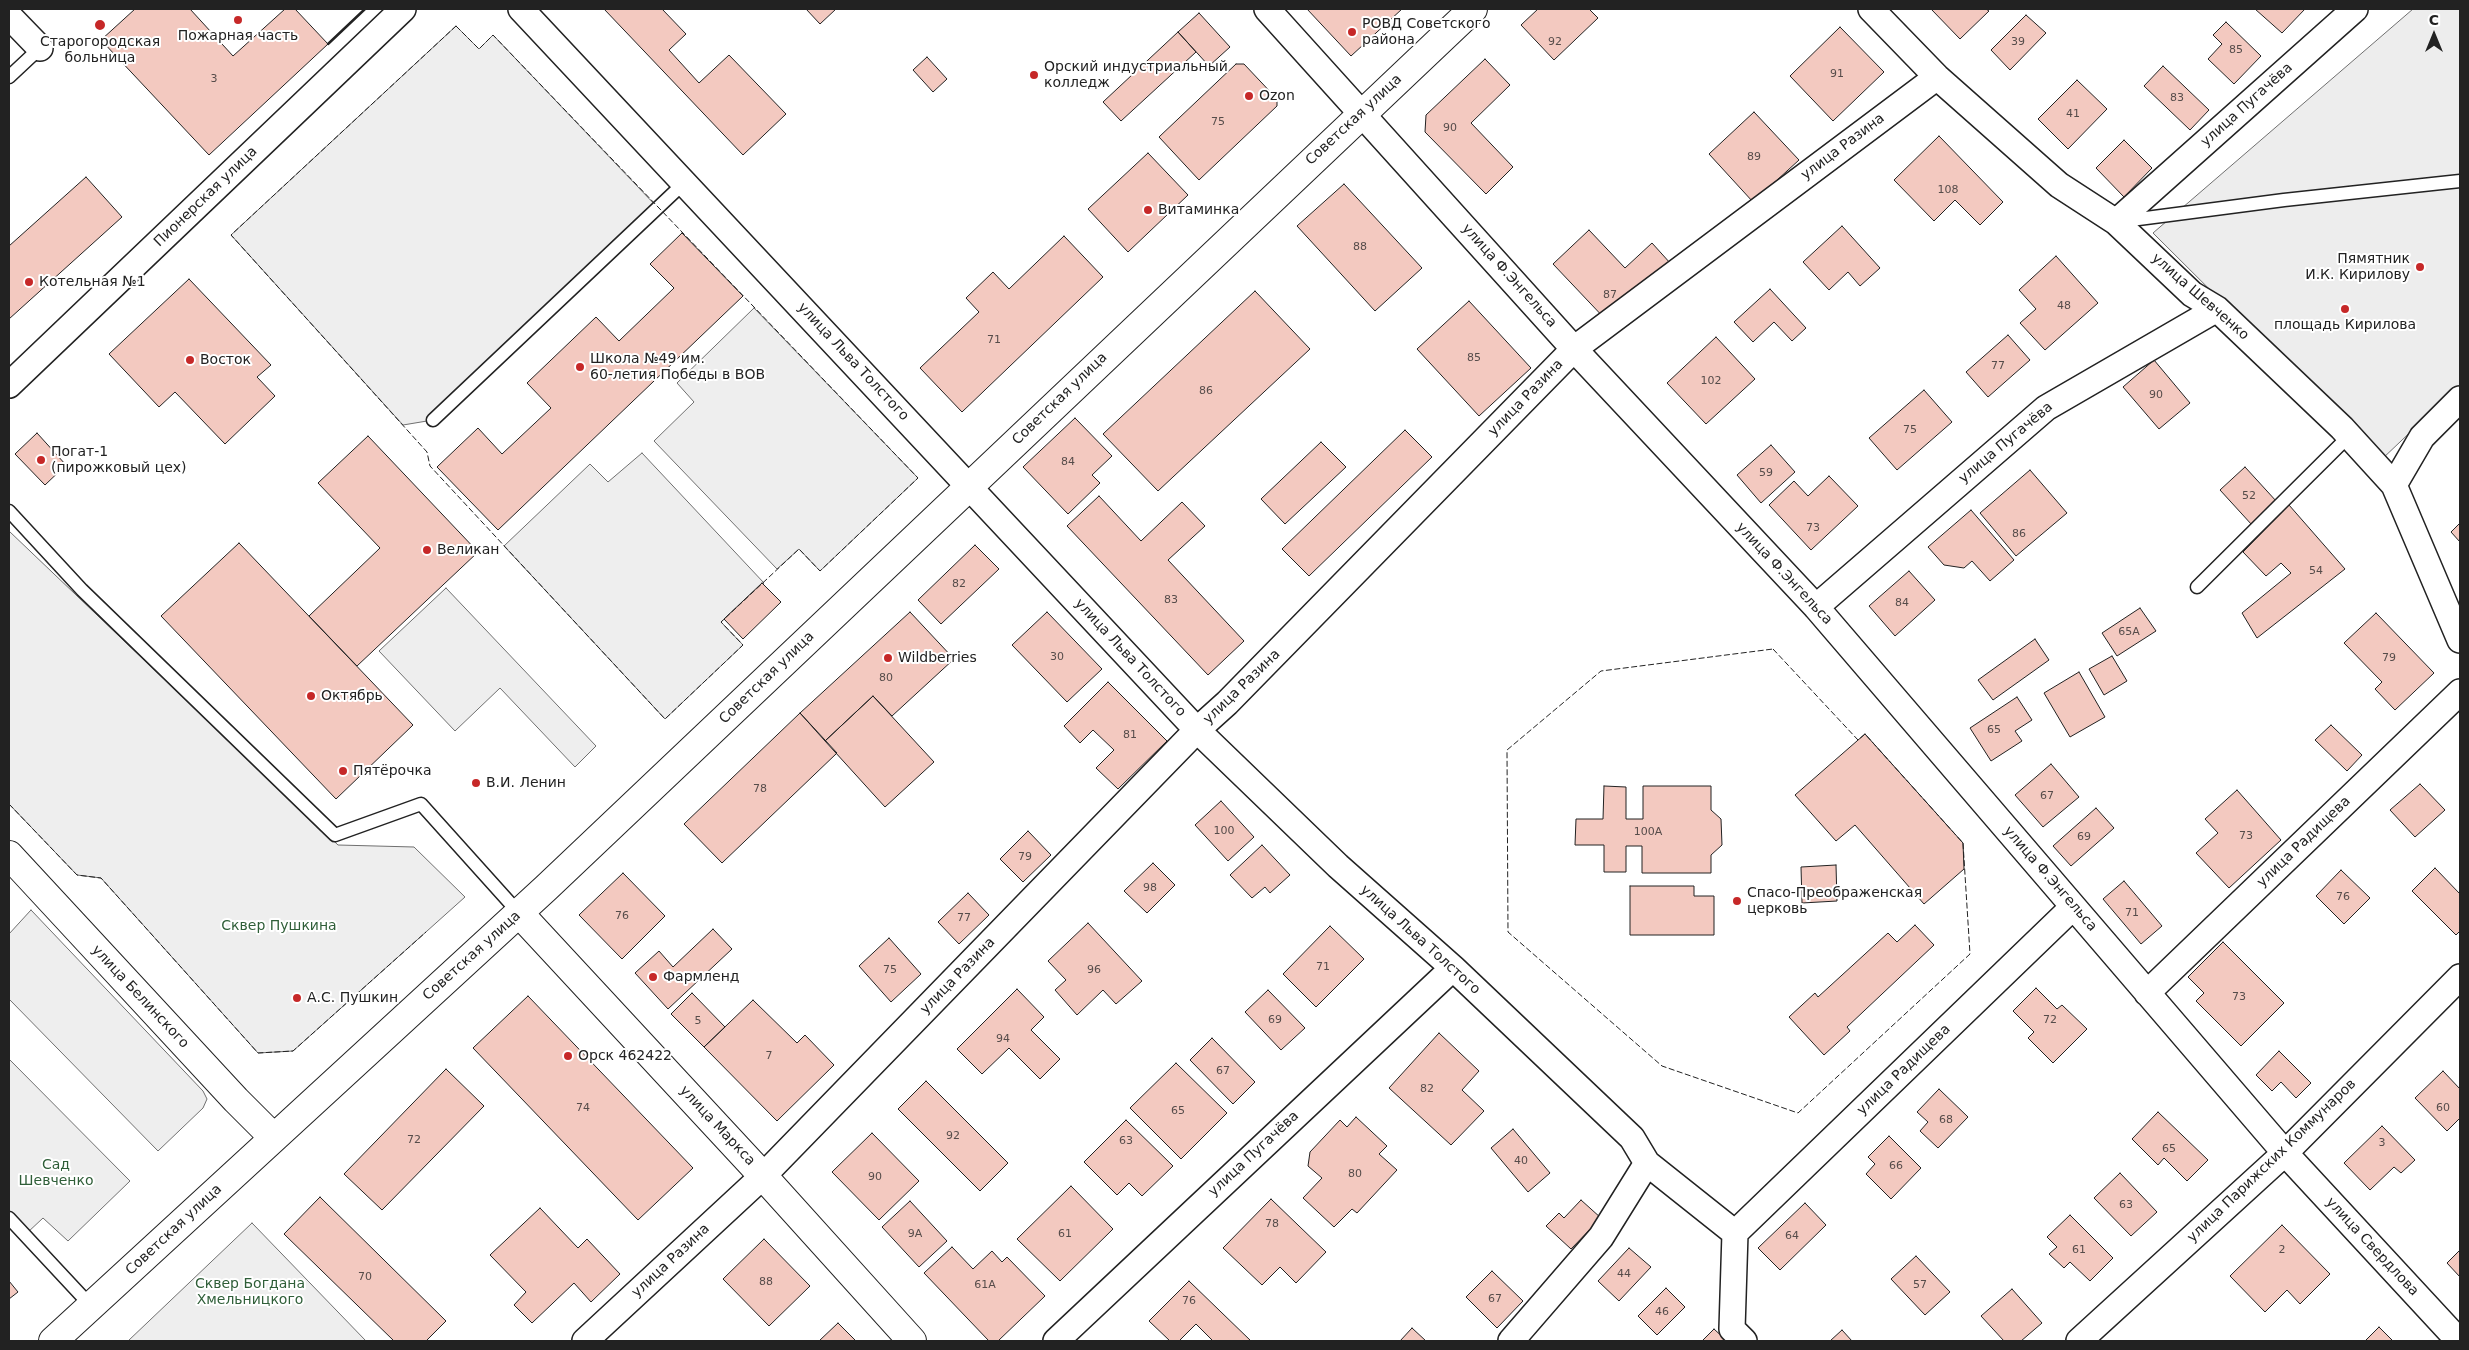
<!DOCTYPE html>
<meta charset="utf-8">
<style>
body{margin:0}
#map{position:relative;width:2469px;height:1350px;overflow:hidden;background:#fff;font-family:"DejaVu Sans",sans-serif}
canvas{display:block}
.frame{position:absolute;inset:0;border:10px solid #222;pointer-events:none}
.north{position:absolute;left:2409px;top:10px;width:50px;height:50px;-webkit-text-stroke:4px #fff;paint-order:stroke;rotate:0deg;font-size:14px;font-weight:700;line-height:20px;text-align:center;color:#222}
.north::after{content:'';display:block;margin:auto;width:18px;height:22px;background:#222;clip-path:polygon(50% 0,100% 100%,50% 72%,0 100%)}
</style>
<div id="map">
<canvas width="2469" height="1350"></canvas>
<div class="frame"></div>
<div class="north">С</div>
</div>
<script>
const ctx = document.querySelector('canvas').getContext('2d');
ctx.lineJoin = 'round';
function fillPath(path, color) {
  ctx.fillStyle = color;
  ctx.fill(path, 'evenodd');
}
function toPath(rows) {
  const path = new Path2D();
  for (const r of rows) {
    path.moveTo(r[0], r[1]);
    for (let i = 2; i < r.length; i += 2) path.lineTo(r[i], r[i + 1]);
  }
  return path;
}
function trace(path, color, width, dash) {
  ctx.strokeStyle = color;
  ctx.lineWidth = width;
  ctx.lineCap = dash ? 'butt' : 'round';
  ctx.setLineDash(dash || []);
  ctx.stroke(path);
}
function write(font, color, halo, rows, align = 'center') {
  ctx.font = font + ' "DejaVu Sans",sans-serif';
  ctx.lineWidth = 4;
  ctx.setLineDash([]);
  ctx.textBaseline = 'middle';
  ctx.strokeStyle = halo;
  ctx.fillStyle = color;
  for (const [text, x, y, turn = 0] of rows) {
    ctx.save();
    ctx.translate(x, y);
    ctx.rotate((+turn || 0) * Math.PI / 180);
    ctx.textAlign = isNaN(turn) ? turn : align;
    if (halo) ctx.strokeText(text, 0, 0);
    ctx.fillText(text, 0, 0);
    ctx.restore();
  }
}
const green = toPath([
 [456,26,479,49,493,35,658,208,433,420,403,425,231,235,456,26],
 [754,308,918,478,820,571,799,549,777,569,654,441,694,402,677,383,754,308],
 [642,453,764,583,721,622,743,645,665,719,504,546,590,464,608,482,642,453],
 [9,531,338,845,414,847,465,897,293,1051,258,1053,101,878,77,875,9,804,9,531],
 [446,588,596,746,575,767,500,688,455,731,379,651,446,588],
 [31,910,203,1091,207,1099,203,1108,158,1151,9,999,9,934,31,910],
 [9,1059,130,1181,68,1241,43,1218,27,1233,9,1216,9,1059],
 [252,1223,366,1341,128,1341,252,1223]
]);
fillPath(green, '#eee');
trace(green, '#6f6f6f', 1);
const parking = toPath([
 [2413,9,2460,9,2460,385,2381,460,2153,233,2413,9]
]);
fillPath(parking, '#ededed');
trace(parking, '#6f6f6f', 1);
const building = toPath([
 [135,9,190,9,233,56,285,9,295,9,328,44,209,155,101,40,135,9],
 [604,9,662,9,686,34,669,50,699,83,729,55,786,114,743,155,604,9],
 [806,9,836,9,820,24,806,9],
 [1307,9,1402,9,1351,56,1307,9],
 [1538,9,1589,9,1598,18,1554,60,1521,25,1538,9],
 [1931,9,1986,9,1989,11,1960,39,1931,9],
 [2255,9,2305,9,2282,33,2255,9],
 [1199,13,1230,47,1209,66,1178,32,1199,13],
 [2026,15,2046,33,2010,70,1991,50,2026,15],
 [2226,22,2261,56,2234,84,2208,59,2222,44,2213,35,2226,22],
 [1840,27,1884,72,1833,121,1790,76,1840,27],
 [1178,32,1196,52,1121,121,1103,102,1178,32],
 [927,57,947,79,933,92,913,70,927,57],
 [1485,59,1510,85,1471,123,1513,167,1486,194,1425,132,1426,115,1485,59],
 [1236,64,1244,64,1277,99,1277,106,1199,180,1159,137,1236,64],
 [2163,66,2209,110,2190,130,2144,86,2163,66],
 [2077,80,2107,109,2068,149,2038,119,2077,80],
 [1754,112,1799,160,1753,202,1709,154,1754,112],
 [1939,136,2003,202,1980,225,1955,200,1934,221,1894,180,1939,136],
 [2124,140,2152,168,2124,197,2096,168,2124,140],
 [1148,153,1188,195,1128,252,1088,209,1148,153],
 [86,177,122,217,9,319,9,246,86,177],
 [1344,184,1422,268,1375,311,1297,226,1344,184],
 [1842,226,1880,268,1860,286,1848,272,1829,290,1803,262,1842,226],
 [1589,230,1625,268,1652,243,1671,264,1608,322,1553,264,1589,230],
 [682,233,743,296,498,530,437,467,478,428,502,454,551,408,527,383,596,317,619,341,674,288,650,264,682,233],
 [1064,236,1103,277,962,412,920,368,979,312,966,298,993,272,1009,289,1064,236],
 [2056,256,2098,303,2045,350,2020,323,2036,309,2019,290,2056,256],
 [189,279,271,365,257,377,275,396,225,444,175,392,159,407,109,354,189,279],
 [1770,289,1806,328,1792,341,1774,322,1753,342,1734,322,1770,289],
 [1255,291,1310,349,1158,491,1103,434,1255,291],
 [1469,301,1531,368,1479,416,1417,349,1469,301],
 [2008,335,2030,360,1988,397,1966,372,2008,335],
 [1716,337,1755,379,1706,424,1667,383,1716,337],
 [2154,360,2190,403,2159,429,2123,387,2154,360],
 [1924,390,1952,422,1897,470,1869,438,1924,390],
 [1075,418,1112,456,1092,475,1100,483,1068,514,1023,467,1075,418],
 [1405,430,1432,457,1309,576,1282,549,1405,430],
 [37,433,66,465,45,485,15,454,37,433],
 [368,436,478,552,357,666,309,616,380,548,318,483,368,436],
 [1321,442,1346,467,1285,524,1261,499,1321,442],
 [1771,445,1795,472,1761,503,1737,475,1771,445],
 [2245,467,2277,502,2252,525,2220,490,2245,467],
 [2030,470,2067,513,2016,556,1980,513,2030,470],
 [1829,476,1858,506,1811,550,1769,505,1794,481,1808,496,1829,476],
 [1099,496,1141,541,1182,502,1205,526,1168,560,1244,641,1208,675,1067,526,1099,496],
 [2289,505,2345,569,2257,638,2242,613,2291,573,2281,563,2266,576,2243,552,2289,505],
 [1971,510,2014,560,1990,581,1972,561,1964,568,1944,565,1928,547,1971,510],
 [2460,523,2460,542,2451,532,2460,523],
 [239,543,413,725,336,799,161,616,239,543],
 [975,545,999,569,941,624,918,600,975,545],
 [1909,571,1935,600,1895,636,1869,606,1909,571],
 [762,583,781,602,743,639,724,619,762,583],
 [2140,608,2156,631,2117,656,2102,633,2140,608],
 [910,612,954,659,892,716,873,696,825,741,800,713,910,612],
 [1047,612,1102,669,1067,702,1012,645,1047,612],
 [2376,613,2434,673,2395,710,2375,689,2382,682,2344,643,2376,613],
 [2035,639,2049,660,1993,700,1978,680,2035,639],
 [2112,656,2127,681,2104,695,2089,669,2112,656],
 [2079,672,2105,717,2070,737,2044,693,2079,672],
 [1108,682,1167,741,1118,789,1096,768,1114,750,1093,730,1080,743,1064,726,1108,682],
 [873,696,934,762,885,807,825,741,873,696],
 [2017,697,2032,720,2015,731,2022,741,1991,761,1970,728,2017,697],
 [800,713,837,753,722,863,684,824,800,713],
 [2331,725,2362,755,2347,771,2315,740,2331,725],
 [1865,734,1963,843,1964,869,1924,904,1855,825,1836,841,1795,795,1865,734],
 [2051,764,2079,797,2043,827,2015,795,2051,764],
 [2420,784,2445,810,2415,837,2390,810,2420,784],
 [1604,786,1626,787,1626,819,1643,819,1643,786,1711,786,1711,810,1721,819,1722,845,1711,855,1711,873,1642,873,1642,846,1626,846,1626,872,1604,872,1604,845,1575,845,1576,819,1603,819,1604,786],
 [2237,790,2281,840,2229,888,2196,853,2218,833,2205,819,2237,790],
 [1221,801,1254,837,1228,861,1195,825,1221,801],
 [2096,808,2114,828,2071,866,2053,846,2096,808],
 [1028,831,1051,855,1023,882,1000,859,1028,831],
 [1262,845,1290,875,1270,893,1265,887,1252,898,1230,875,1262,845],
 [1153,863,1175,885,1147,913,1124,891,1153,863],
 [1836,865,1837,901,1802,903,1801,867,1836,865],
 [2435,868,2460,894,2460,931,2456,935,2412,891,2435,868],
 [2341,870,2370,898,2344,924,2316,896,2341,870],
 [623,873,665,916,622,959,579,915,623,873],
 [2124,881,2162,926,2141,944,2103,899,2124,881],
 [1630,886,1694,886,1694,896,1714,896,1714,935,1630,935,1630,886],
 [968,893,989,915,959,944,938,922,968,893],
 [1088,923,1142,981,1116,1004,1103,990,1077,1015,1055,990,1066,980,1048,961,1088,923],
 [1915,925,1934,945,1847,1027,1850,1031,1824,1055,1789,1017,1815,993,1818,997,1888,933,1897,942,1915,925],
 [1330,926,1364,959,1316,1007,1283,974,1330,926],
 [713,929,732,949,668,1009,635,973,659,951,673,967,713,929],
 [889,938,921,974,891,1002,859,966,889,938],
 [2223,942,2284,1003,2241,1046,2196,1001,2204,993,2188,977,2223,942],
 [2036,988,2057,1009,2062,1005,2087,1029,2053,1063,2028,1038,2034,1032,2013,1011,2036,988],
 [1017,989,1044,1017,1031,1030,1060,1059,1040,1079,1009,1048,982,1074,957,1049,1017,989],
 [1268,990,1305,1028,1281,1050,1245,1012,1268,990],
 [692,993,725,1027,704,1047,671,1014,692,993],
 [528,996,693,1168,638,1220,473,1048,528,996],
 [753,1000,797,1043,805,1035,834,1065,777,1121,704,1047,753,1000],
 [1439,1033,1479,1071,1462,1090,1484,1111,1451,1145,1389,1088,1439,1033],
 [1212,1038,1255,1082,1233,1104,1190,1060,1212,1038],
 [2279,1051,2311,1083,2296,1098,2281,1082,2272,1091,2256,1075,2279,1051],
 [1176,1063,1227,1113,1181,1159,1130,1108,1176,1063],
 [446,1069,484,1106,382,1210,344,1174,446,1069],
 [2443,1071,2460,1089,2460,1118,2447,1131,2415,1098,2443,1071],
 [926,1081,1008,1163,980,1191,898,1109,926,1081],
 [1939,1089,1968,1117,1938,1148,1920,1131,1928,1122,1917,1112,1939,1089],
 [2158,1112,2208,1160,2187,1181,2164,1158,2158,1165,2132,1139,2158,1112],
 [1356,1117,1387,1146,1379,1154,1397,1170,1357,1213,1352,1209,1334,1227,1303,1198,1322,1178,1308,1166,1310,1152,1340,1120,1347,1127,1356,1117],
 [1126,1120,1173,1166,1142,1196,1129,1183,1117,1195,1084,1162,1126,1120],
 [2382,1126,2415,1160,2401,1173,2394,1167,2370,1190,2344,1163,2382,1126],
 [1513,1129,1550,1173,1528,1192,1491,1148,1513,1129],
 [872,1133,919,1181,879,1220,832,1172,872,1133],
 [1889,1136,1921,1168,1891,1199,1866,1174,1875,1164,1868,1157,1889,1136],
 [2120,1173,2157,1212,2131,1236,2094,1198,2120,1173],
 [1071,1186,1113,1229,1060,1281,1017,1239,1071,1186],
 [320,1197,446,1321,426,1341,394,1341,284,1234,320,1197],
 [1271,1199,1326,1252,1296,1283,1280,1267,1262,1285,1223,1248,1271,1199],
 [1581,1200,1601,1218,1571,1249,1546,1226,1559,1213,1564,1218,1581,1200],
 [910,1201,947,1241,919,1267,882,1227,910,1201],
 [1805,1203,1826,1225,1780,1270,1758,1248,1805,1203],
 [540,1208,578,1248,587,1239,620,1274,591,1302,574,1283,532,1323,514,1305,526,1292,490,1255,540,1208],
 [2070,1215,2113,1258,2090,1281,2070,1262,2064,1268,2049,1254,2057,1247,2047,1237,2070,1215],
 [2282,1225,2330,1274,2300,1304,2287,1290,2265,1312,2230,1276,2282,1225],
 [764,1239,810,1286,769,1326,723,1279,764,1239],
 [952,1247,973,1269,992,1251,1002,1262,1007,1257,1045,1296,998,1341,989,1341,924,1273,952,1247],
 [1629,1248,1651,1267,1619,1301,1598,1281,1629,1248],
 [2460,1250,2460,1277,2447,1263,2460,1250],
 [1916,1256,1950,1292,1925,1315,1891,1279,1916,1256],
 [1492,1271,1523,1301,1497,1328,1466,1297,1492,1271],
 [9,1281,18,1292,9,1299,9,1281],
 [1189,1281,1251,1341,1213,1341,1196,1324,1179,1341,1170,1341,1149,1321,1189,1281],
 [1666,1288,1685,1307,1657,1335,1638,1316,1666,1288],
 [2012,1289,2042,1323,2021,1341,2004,1341,1981,1316,2012,1289],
 [838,1323,856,1341,819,1341,838,1323],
 [2379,1327,2393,1341,2365,1341,2379,1327],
 [1412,1328,1426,1341,1400,1341,1412,1328],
 [1714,1329,1727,1341,1702,1341,1714,1329],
 [1842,1330,1852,1341,1830,1341,1842,1330]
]);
fillPath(building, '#f3c9c0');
trace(building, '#222', 1);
const service = toPath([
 [9,77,40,48],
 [2123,221,2284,200,2460,181],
 [433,420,684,183],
 [9,511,82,590,335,835,421,804,519,913],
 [2197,587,2349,436],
 [9,1218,91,1306]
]);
const minor = toPath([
 [521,9,1197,730,1338,866,1453,968,1632,1138,1647,1163,1735,1233,1732,1329,1744,1341],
 [1267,9,1574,349,1816,607,2285,1153,2459,1341],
 [1871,9,1937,77,2059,185,2116,222,2192,294,2217,309,2342,428,2394,485,2460,640],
 [9,16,40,48],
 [2116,222,2355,9],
 [9,385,403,9],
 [2394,485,2422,437,2460,399],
 [1816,607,2046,408,2217,309],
 [2147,993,2460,692],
 [1735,1233,2073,907],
 [585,1341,763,1176,1197,730,1227,703,1574,349,1937,77],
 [1056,1341,1453,968],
 [1511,1341,1601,1237,1647,1163],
 [2079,1341,2285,1153,2460,977]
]);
const tertiary = toPath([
 [9,855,236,1100,273,1137],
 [519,913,763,1176,912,1341],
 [53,1341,546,888,1473,9]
]);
trace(service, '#222', 15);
trace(minor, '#222', 28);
trace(tertiary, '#222', 30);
trace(service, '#fff', 12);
trace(minor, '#fff', 25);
trace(tertiary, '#fff', 28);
trace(toPath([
 [456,26,479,49,493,35,918,478,820,571,799,549,721,622,743,645,665,719,430,466,427,452,231,235,456,26],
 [1773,649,1858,740,1865,734,1963,843,1970,954,1798,1113,1662,1066,1508,932,1507,750,1601,671,1773,649],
 [9,804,77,875,101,878,258,1053,293,1051,426,932]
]), '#222', 1, [6, 2.5]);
trace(toPath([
 [328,44,365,9]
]), '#222', 2.5);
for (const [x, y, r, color] of [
 [238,20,5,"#c62828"],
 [100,25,6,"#c62828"],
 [1352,32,5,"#c62828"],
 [1034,75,5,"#c62828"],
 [1249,96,5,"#c62828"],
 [1148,210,5,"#c62828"],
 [2420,267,5,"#c62828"],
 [29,282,5,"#c62828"],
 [2345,309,5,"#c62828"],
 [190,360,5,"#c62828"],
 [580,367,5,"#c62828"],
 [41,460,5,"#c62828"],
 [427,550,5,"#c62828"],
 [888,658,5,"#c62828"],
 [311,696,5,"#c62828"],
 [343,771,5,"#c62828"],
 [476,783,5,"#c62828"],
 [1737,901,5,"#c62828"],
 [653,977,5,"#c62828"],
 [297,998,5,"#c62828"],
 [568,1056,5,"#c62828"]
]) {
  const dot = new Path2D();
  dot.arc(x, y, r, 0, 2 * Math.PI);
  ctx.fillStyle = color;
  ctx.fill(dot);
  trace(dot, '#fff', 2);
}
write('11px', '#564c4a', null, [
 ["92",1555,42],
 ["39",2018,42],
 ["85",2236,50],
 ["91",1837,74],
 ["3",214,79],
 ["83",2177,98],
 ["41",2073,114],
 ["75",1218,122],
 ["90",1450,128],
 ["89",1754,157],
 ["108",1948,190],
 ["88",1360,247],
 ["87",1610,295],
 ["48",2064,306],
 ["71",994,340],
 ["85",1474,358],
 ["77",1998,366],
 ["102",1711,381],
 ["86",1206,391],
 ["90",2156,395],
 ["75",1910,430],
 ["84",1068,462],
 ["59",1766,473],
 ["52",2249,496],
 ["73",1813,528],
 ["86",2019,534],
 ["54",2316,571],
 ["82",959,584],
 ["83",1171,600],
 ["84",1902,603],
 ["65А",2129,632],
 ["30",1057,657],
 ["79",2389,658],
 ["80",886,678],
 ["65",1994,730],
 ["81",1130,735],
 ["78",760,789],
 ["67",2047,796],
 ["100",1224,831],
 ["100А",1648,832],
 ["73",2246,836],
 ["69",2084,837],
 ["79",1025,857],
 ["98",1150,888],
 ["76",2343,897],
 ["71",2132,913],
 ["76",622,916],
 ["77",964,918],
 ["71",1323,967],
 ["75",890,970],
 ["96",1094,970],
 ["73",2239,997],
 ["69",1275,1020],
 ["72",2050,1020],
 ["5",698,1021],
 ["94",1003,1039],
 ["7",769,1056],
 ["67",1223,1071],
 ["82",1427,1089],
 ["74",583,1108],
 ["60",2443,1108],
 ["65",1178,1111],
 ["68",1946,1120],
 ["92",953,1136],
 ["72",414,1140],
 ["63",1126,1141],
 ["3",2382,1143],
 ["65",2169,1149],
 ["40",1521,1161],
 ["66",1896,1166],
 ["80",1355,1174],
 ["90",875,1177],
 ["63",2126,1205],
 ["78",1272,1224],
 ["9А",915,1234],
 ["61",1065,1234],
 ["64",1792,1236],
 ["61",2079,1250],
 ["2",2282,1250],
 ["44",1624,1274],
 ["70",365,1277],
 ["88",766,1282],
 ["61А",985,1285],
 ["57",1920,1285],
 ["67",1495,1299],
 ["76",1189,1301],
 ["46",1662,1312]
]);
write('14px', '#222', '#fff', [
 ["РОВД Советского",1362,24],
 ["района",1362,40],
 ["Пожарная часть",238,36,"center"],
 ["Старогородская",100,42,"center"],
 ["больница",100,58,"center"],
 ["Орский индустриальный",1044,67],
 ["колледж",1044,83],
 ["Ozon",1259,96],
 ["Витаминка",1158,210],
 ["Пямятник",2410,259,"right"],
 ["И.К. Кирилову",2410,275,"right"],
 ["Котельная №1",39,282],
 ["площадь Кирилова",2345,325,"center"],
 ["Школа №49 им.",590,359],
 ["60-летия Победы в ВОВ",590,375],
 ["Восток",200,360],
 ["Погат-1",51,452],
 ["(пирожковый цех)",51,468],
 ["Великан",437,550],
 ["Wildberries",898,658],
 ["Октябрь",321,696],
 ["Пятёрочка",353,771],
 ["В.И. Ленин",486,783],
 ["Спасо-Преображенская",1747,893],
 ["церковь",1747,909],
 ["Фармленд",663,977],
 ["А.С. Пушкин",307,998],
 ["Орск 462422",578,1056]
], 'left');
write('14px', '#222', '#fff', [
 ["улица Пугачёва",2247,105,-42],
 ["Советская улица",1354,120,-43],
 ["улица Разина",1843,147,-37],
 ["Пионерская улица",206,197,-44],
 ["улица Ф.Энгельса",1509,276,48],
 ["улица Шевченко",2200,297,41],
 ["улица Льва Толстого",853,362,47],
 ["улица Разина",1526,398,-46],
 ["Советская улица",1060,399,-44],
 ["улица Пугачёва",2006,443,-40],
 ["улица Ф.Энгельса",1784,574,47],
 ["улица Льва Толстого",1130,658,47],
 ["Советская улица",767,678,-44],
 ["улица Разина",1242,687,-44],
 ["улица Радищева",2304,842,-44],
 ["улица Ф.Энгельса",2050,879,49],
 ["улица Льва Толстого",1420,940,42],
 ["Советская улица",472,956,-42],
 ["улица Разина",958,976,-46],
 ["улица Белинского",140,997,47],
 ["улица Радищева",1904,1070,-44],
 ["улица Маркса",717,1126,47],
 ["улица Пугачёва",1254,1154,-43],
 ["улица Парижских Коммунаров",2272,1161,-44],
 ["Советская улица",174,1230,-43],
 ["улица Свердлова",2372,1247,47],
 ["улица Разина",671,1261,-43]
]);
write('14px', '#2f5e38', '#fff', [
 ["Сквер Пушкина",279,926],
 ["Сад",56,1165],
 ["Шевченко",56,1181],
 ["Сквер Богдана",250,1284],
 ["Хмельницкого",250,1300]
]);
</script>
